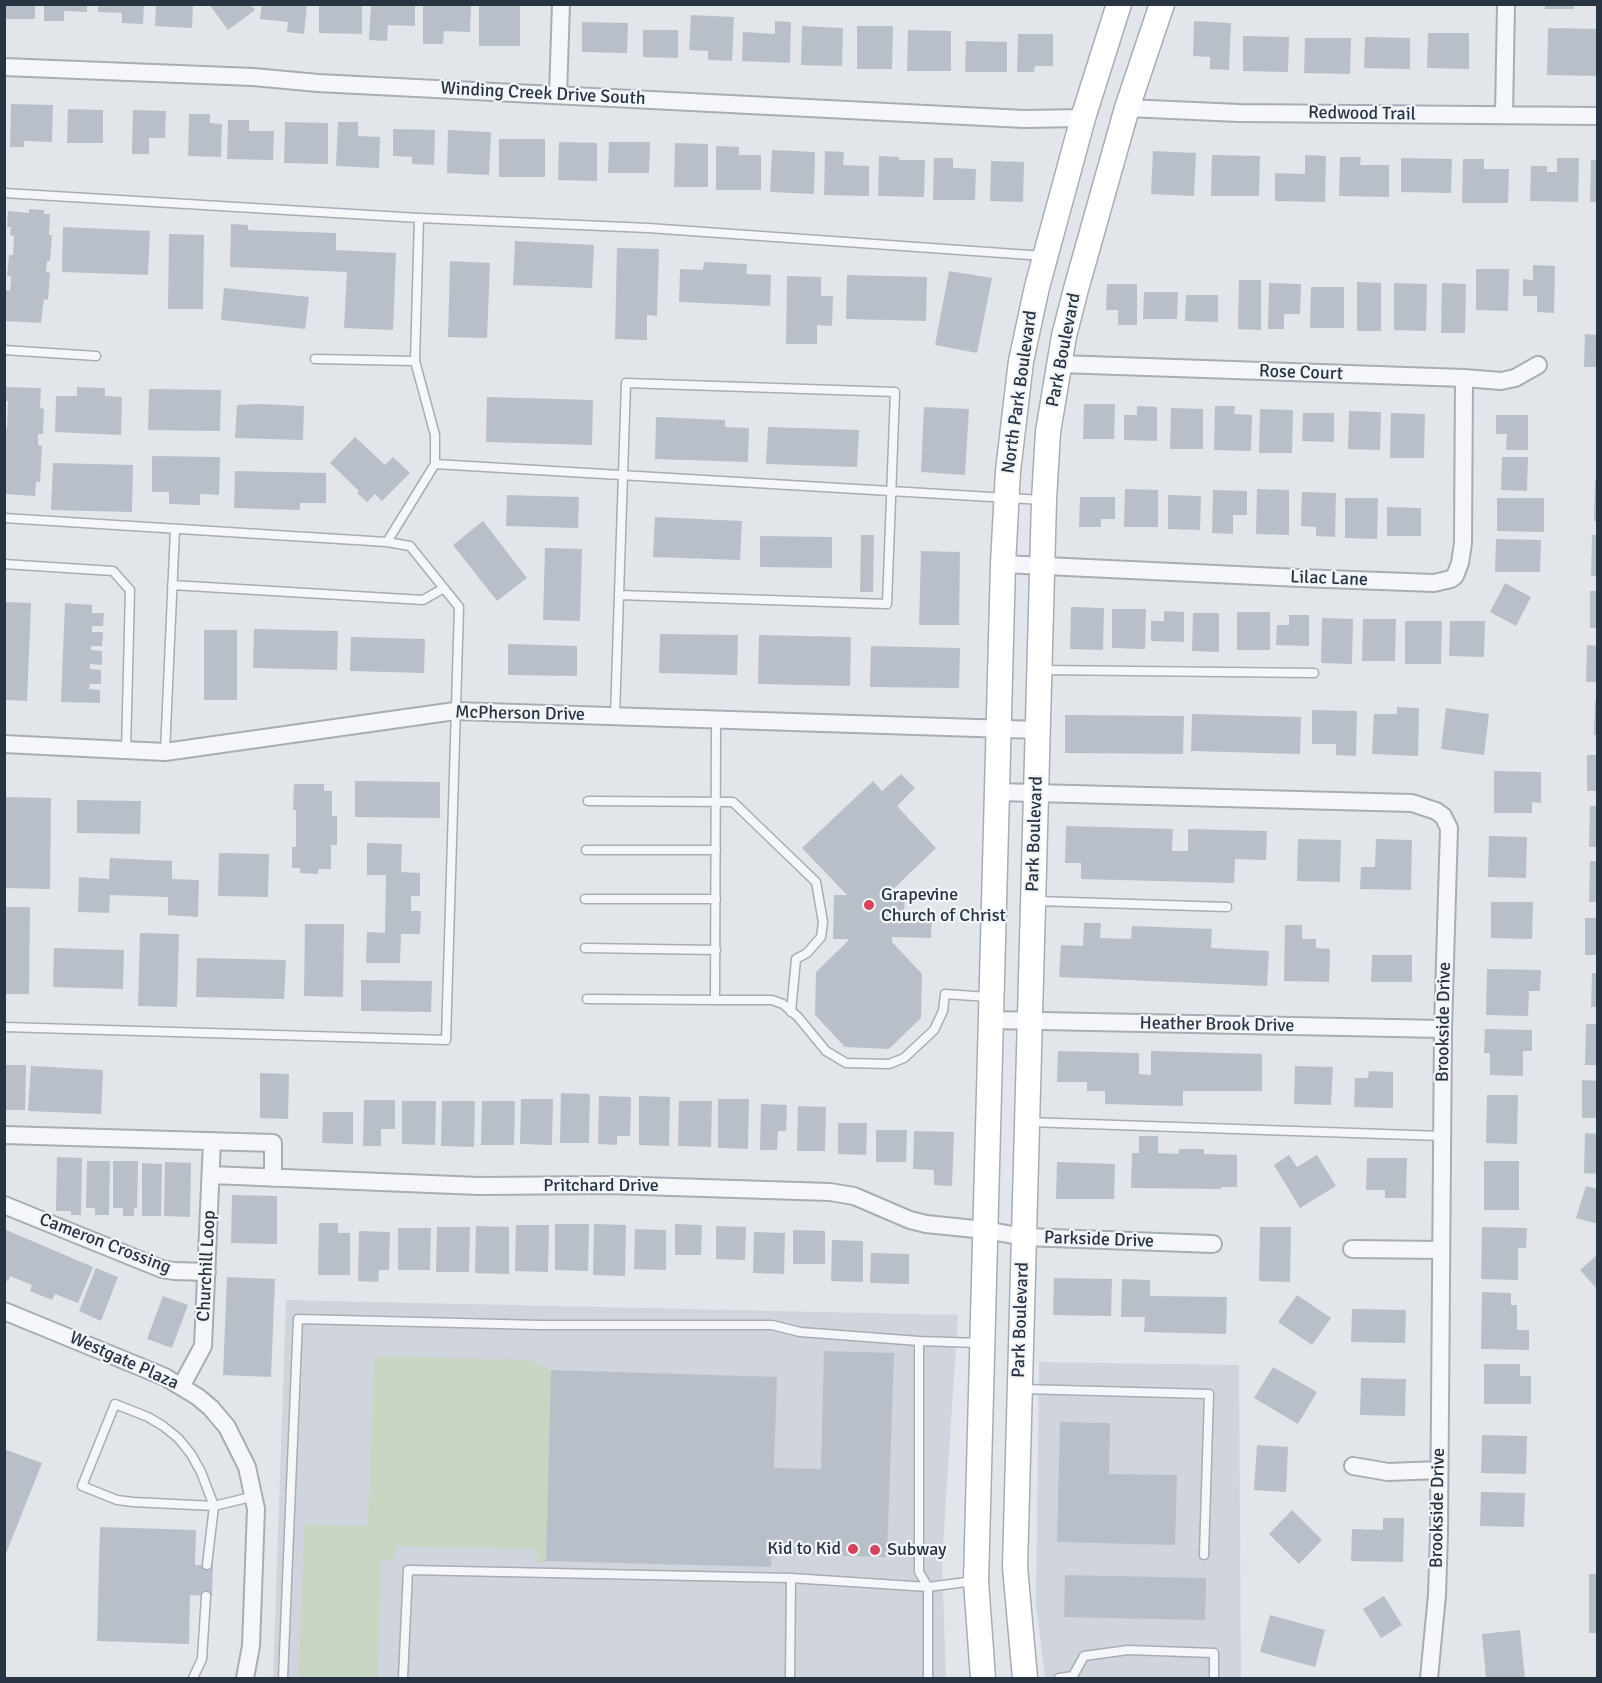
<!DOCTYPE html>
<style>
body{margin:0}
#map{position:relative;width:1602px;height:1683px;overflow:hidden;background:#e2e6eb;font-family:Signika,sans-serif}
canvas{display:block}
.frame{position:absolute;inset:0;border:6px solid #293443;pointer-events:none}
</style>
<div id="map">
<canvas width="1602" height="1683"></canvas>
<div class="frame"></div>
</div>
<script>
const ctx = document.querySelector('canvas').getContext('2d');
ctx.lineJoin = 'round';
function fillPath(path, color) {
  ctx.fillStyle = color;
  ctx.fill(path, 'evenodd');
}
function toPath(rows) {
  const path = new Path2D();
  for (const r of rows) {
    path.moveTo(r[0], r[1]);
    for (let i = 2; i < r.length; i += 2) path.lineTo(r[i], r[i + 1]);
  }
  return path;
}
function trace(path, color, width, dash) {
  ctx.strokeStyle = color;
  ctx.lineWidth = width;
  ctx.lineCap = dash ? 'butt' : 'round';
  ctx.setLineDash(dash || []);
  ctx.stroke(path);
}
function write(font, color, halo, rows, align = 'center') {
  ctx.font = font + ' Signika,sans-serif';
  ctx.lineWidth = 4.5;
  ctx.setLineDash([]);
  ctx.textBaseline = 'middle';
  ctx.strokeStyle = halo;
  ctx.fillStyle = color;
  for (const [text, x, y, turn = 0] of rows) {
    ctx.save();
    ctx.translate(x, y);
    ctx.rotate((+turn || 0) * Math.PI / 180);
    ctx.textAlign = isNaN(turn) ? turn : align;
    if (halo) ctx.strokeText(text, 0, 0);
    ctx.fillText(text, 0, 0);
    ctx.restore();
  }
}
fillPath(toPath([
 [286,1300,958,1315,942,1561,946,1678,273,1678],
 [1039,1362,1239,1365,1241,1678,1045,1678,1036,1605]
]), '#d0d5dd');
fillPath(toPath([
 [374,1356,529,1360,551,1370,546,1563,538,1562,536,1549,397,1546,395,1556,392,1560,381,1560,378,1678,298,1678,305,1525,368,1526]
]), '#c8d5c3');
fillPath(toPath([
 [4,4,35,4,35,19,4,19],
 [44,4,87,4,87,12,64,11,64,21,44,21],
 [98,4,144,4,143,24,122,23,122,13,98,12],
 [156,4,193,4,192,28,155,26],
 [209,4,250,4,255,10,228,30],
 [262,4,307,4,304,34,287,32,288,22,260,19],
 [371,4,415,4,415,26,388,25,387,41,369,40],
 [423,4,471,4,470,32,444,31,443,44,423,44],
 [479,4,520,5,520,46,479,46],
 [1545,4,1574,4,1574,9,1545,9],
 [319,5,362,5,362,34,319,33],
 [691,15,734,17,732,61,708,60,708,51,689,50],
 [775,21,791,22,790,63,742,61,743,32,775,34],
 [1194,21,1231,23,1229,70,1210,69,1210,57,1193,56],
 [582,22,628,23,627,53,582,52],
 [802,26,843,28,842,66,801,65],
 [857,26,893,26,892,69,857,69],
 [1548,28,1598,29,1597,76,1547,75],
 [643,30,678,30,678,58,643,57],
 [908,30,951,31,951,71,907,71],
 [1428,33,1469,33,1469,69,1427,68],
 [1018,34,1053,34,1053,66,1035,66,1034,72,1017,72],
 [1243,36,1289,37,1288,72,1243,71],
 [1365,37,1410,38,1410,69,1364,68],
 [1305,38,1351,38,1350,74,1304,73],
 [966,41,1007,42,1007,72,965,72],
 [11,104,53,105,52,142,24,141,24,147,10,147],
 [68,109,103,110,103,143,67,143],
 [133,110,166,111,165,138,149,138,149,154,132,154],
 [189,114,210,114,210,123,222,124,221,157,188,156],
 [228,120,249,120,249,131,274,131,273,160,227,159],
 [285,122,328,123,328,164,284,163],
 [338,122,358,122,358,136,380,137,379,168,336,166],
 [393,129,435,130,434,165,412,164,412,157,393,156],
 [448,130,491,132,489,175,447,173],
 [499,139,545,139,545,177,499,177],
 [559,142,597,143,597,181,558,180],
 [609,142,650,142,649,173,608,173],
 [675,143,708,144,708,187,674,187],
 [716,146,739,147,739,155,761,155,761,190,716,190],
 [772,150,815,152,814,194,770,192],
 [825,151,844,152,843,165,869,166,869,196,824,195],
 [1153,151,1196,153,1194,196,1151,194],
 [1212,155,1260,156,1259,196,1211,196],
 [1305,155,1326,156,1325,202,1275,201,1275,173,1305,174],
 [879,156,899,157,899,160,925,160,924,197,878,196],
 [1340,157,1361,157,1360,165,1389,165,1389,197,1339,196],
 [934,158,953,158,953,168,976,169,975,200,933,200],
 [1401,158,1452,159,1451,193,1401,192],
 [1557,158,1579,158,1578,202,1530,201,1531,166,1547,166,1547,172,1557,172],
 [1463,159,1484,159,1484,169,1509,169,1508,203,1462,203],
 [1591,160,1598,160,1598,202,1590,202],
 [991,161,1024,162,1023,202,990,201],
 [29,209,44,210,44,214,50,214,49,235,52,235,50,261,47,261,46,272,50,273,48,300,44,299,41,323,4,321,6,290,10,291,11,276,7,276,9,255,13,255,14,236,10,235,11,227,7,227,8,211,29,213],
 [231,224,248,225,248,230,336,233,336,250,396,253,393,330,344,328,347,272,230,267],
 [63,227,150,231,148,275,62,272],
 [169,234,204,235,203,309,168,309],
 [515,241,594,245,592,288,513,285],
 [617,248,659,249,657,316,647,315,647,340,615,339],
 [450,261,490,263,487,338,448,337],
 [704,262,747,264,746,274,771,275,770,306,679,302,680,269,703,270],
 [1533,265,1555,266,1554,313,1537,312,1537,296,1523,296,1523,279,1533,280],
 [1476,269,1509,269,1508,311,1476,310],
 [949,271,992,278,977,353,935,345],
 [847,275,927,277,926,321,846,319],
 [787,276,821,277,821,296,833,296,832,326,817,325,817,344,786,344],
 [1239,280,1261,280,1261,330,1238,329],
 [1357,282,1381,283,1381,331,1357,331],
 [1269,283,1301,284,1300,314,1284,314,1284,329,1268,329],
 [1394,283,1427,284,1426,331,1394,330],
 [1442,283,1466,284,1465,333,1441,333],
 [1107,284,1137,284,1137,325,1118,325,1118,310,1106,310],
 [1311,287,1344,287,1344,328,1310,328],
 [224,288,309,297,305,329,221,320],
 [1144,292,1178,292,1177,319,1143,319],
 [1186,295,1218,295,1218,322,1185,321],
 [1585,334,1598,335,1598,367,1584,367],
 [4,387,41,388,40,408,44,409,43,434,38,434,38,445,42,446,40,482,36,482,35,496,4,494,4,429,7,429,8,401,4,401],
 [77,387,105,388,105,396,122,397,121,435,55,432,56,396,77,396],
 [149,389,221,390,220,431,148,430],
 [487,397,593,400,592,445,486,442],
 [260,404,304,406,303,440,235,438,237,405],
 [1084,404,1115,404,1114,439,1083,439],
 [1137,406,1157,407,1157,441,1124,440,1124,415,1137,415],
 [1215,406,1235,406,1234,414,1252,415,1251,451,1214,450],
 [924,407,969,409,965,475,921,472],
 [1171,408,1203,409,1203,449,1170,449],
 [1260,409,1293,410,1292,453,1259,453],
 [1349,411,1381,412,1380,450,1348,449],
 [1303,413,1334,413,1334,442,1302,441],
 [1391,413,1425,414,1424,458,1390,458],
 [1496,415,1528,415,1528,450,1506,450,1507,434,1496,434],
 [656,417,725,420,725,427,749,428,748,462,655,459],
 [768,427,859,430,857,467,766,464],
 [355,437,385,465,393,457,410,473,382,501,375,494,367,502,357,493,359,491,330,463],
 [152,456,220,457,219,495,200,494,200,505,169,504,169,492,152,492],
 [1502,457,1528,457,1527,491,1501,490],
 [53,463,133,465,132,512,51,510],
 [235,471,326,473,326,503,300,503,300,510,234,508],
 [1595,479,1598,479,1598,521,1594,521],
 [1125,489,1158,490,1158,527,1124,527],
 [1257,489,1289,490,1289,535,1256,534],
 [1213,490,1247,491,1247,515,1233,515,1233,534,1212,533],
 [1302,492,1336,493,1335,537,1316,536,1316,527,1301,526],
 [507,495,579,497,578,528,506,526],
 [1168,495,1201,496,1200,530,1168,529],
 [1080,497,1115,497,1115,519,1101,519,1101,527,1079,527],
 [1345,498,1378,498,1377,539,1345,538],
 [1497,498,1544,498,1544,532,1497,531],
 [1387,507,1421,508,1421,536,1387,536],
 [655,517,742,521,740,560,653,557],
 [483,521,527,578,497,601,453,545],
 [861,535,874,535,873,592,860,592],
 [1592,535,1598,535,1598,576,1591,576],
 [760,536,832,537,832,568,760,567],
 [1496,539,1541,540,1540,572,1495,572],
 [545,548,582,549,580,621,543,620],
 [921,551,960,552,959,625,919,625],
 [1505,583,1531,597,1516,626,1490,612],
 [1590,591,1598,591,1598,628,1590,628],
 [4,602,31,603,27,701,4,700],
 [65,603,92,605,92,613,104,613,103,626,92,626,92,632,103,632,102,646,91,646,91,650,102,651,102,665,90,664,90,669,101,670,101,684,90,684,89,689,100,690,100,703,61,702],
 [1071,607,1104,608,1103,650,1070,649],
 [1112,609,1146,609,1145,649,1112,648],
 [1164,611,1184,612,1184,642,1151,641,1151,621,1164,621],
 [1237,612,1270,612,1270,650,1237,650],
 [1193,613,1219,613,1219,652,1192,651],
 [1289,615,1309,615,1309,646,1276,645,1277,625,1289,625],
 [1322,618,1353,619,1352,664,1321,663],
 [1363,619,1396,619,1395,661,1362,661],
 [1405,621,1442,621,1441,664,1405,664],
 [1450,621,1485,621,1484,657,1449,656],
 [254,629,338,631,337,670,253,668],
 [204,630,237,630,237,700,204,700],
 [660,634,738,635,737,675,659,673],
 [759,635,851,637,850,686,758,684],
 [351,637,425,639,424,673,350,671],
 [508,644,577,646,577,676,508,675],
 [1587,645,1598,646,1598,682,1586,682],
 [871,646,960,648,959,688,870,687],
 [1595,701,1598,701,1598,735,1594,735],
 [1397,707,1419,708,1418,756,1372,754,1374,714,1397,714],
 [1446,708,1489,714,1484,755,1441,749],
 [1312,710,1357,711,1356,756,1336,755,1336,744,1312,744],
 [1192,714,1301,717,1300,754,1191,751],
 [1065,715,1184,716,1183,754,1065,753],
 [1587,755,1598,755,1598,791,1587,791],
 [1494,771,1541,772,1541,803,1532,802,1532,813,1494,813],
 [901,774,915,788,897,806,936,848,885,897,905,897,904,913,932,914,931,938,892,937,892,942,922,974,921,1018,889,1049,845,1047,815,1015,816,972,848,941,848,939,833,939,834,895,847,895,802,848,873,781,882,791],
 [355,781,440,782,440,818,355,817],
 [294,784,324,784,324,791,332,791,332,816,337,816,337,845,331,845,331,869,318,869,318,874,300,873,300,868,292,868,292,847,296,847,296,810,293,810],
 [4,797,51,798,50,889,4,888],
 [77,800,141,801,140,834,77,833],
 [1590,806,1598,806,1598,847,1589,847],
 [1066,826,1173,829,1172,851,1188,851,1188,829,1267,831,1266,860,1235,859,1234,883,1081,879,1081,863,1065,863],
 [1489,836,1527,837,1526,878,1488,877],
 [1298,839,1341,840,1340,882,1297,881],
 [1376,839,1412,840,1411,890,1360,889,1361,867,1375,867],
 [367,843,402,844,401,872,420,873,420,896,411,896,411,911,421,911,420,934,401,934,400,963,366,963,367,932,385,933,386,875,367,875],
 [219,853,269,854,268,897,218,896],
 [110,858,172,861,172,879,199,880,198,917,168,915,168,897,110,895,109,913,78,912,79,877,109,879],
 [1590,861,1598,861,1598,902,1589,902],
 [1491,902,1533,902,1532,939,1491,938],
 [4,907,30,907,29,994,4,994],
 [1585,918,1598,918,1598,955,1585,955],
 [1084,923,1101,923,1100,938,1131,939,1132,926,1212,929,1211,948,1269,951,1267,986,1059,977,1061,945,1083,946],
 [305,924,344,924,343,997,304,996],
 [1285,925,1302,925,1302,939,1316,939,1316,948,1330,949,1329,982,1284,981],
 [140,933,179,934,177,1007,138,1006],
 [54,948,124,950,123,989,53,987],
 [1372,955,1412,955,1412,982,1371,982],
 [197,958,286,960,284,999,196,997],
 [1487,969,1541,970,1540,991,1529,991,1528,1016,1486,1015],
 [1592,973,1598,973,1598,1007,1591,1007],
 [361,980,432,981,431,1012,361,1011],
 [1586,1024,1598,1024,1598,1065,1585,1065],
 [1485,1029,1532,1030,1532,1051,1523,1051,1523,1076,1490,1075,1490,1053,1484,1053],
 [1058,1051,1139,1053,1139,1074,1151,1075,1151,1051,1262,1054,1262,1091,1183,1091,1183,1106,1105,1104,1105,1091,1087,1091,1087,1082,1057,1082],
 [4,1065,26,1065,25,1110,4,1110],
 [31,1066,103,1070,101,1114,28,1111],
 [1295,1066,1333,1067,1331,1105,1294,1104],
 [1369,1071,1393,1072,1393,1108,1354,1107,1355,1078,1368,1078],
 [260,1073,289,1074,288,1119,260,1118],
 [1582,1080,1598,1081,1598,1118,1582,1118],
 [561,1093,590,1094,589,1143,560,1143],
 [1487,1095,1518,1095,1517,1144,1486,1143],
 [599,1096,631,1097,630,1136,617,1136,617,1145,598,1144],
 [639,1096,670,1097,669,1146,639,1145],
 [521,1099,553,1099,552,1145,520,1144],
 [718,1099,749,1099,748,1149,718,1148],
 [364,1100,395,1100,395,1129,381,1129,381,1146,363,1146],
 [402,1101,436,1101,435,1145,402,1144],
 [442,1101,475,1101,474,1147,441,1146],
 [482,1101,515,1101,514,1145,481,1145],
 [679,1101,712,1101,711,1147,678,1146],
 [761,1104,787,1105,786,1131,778,1131,777,1150,760,1150],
 [798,1106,826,1107,825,1151,797,1151],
 [323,1112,353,1112,353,1144,322,1143],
 [838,1123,867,1123,866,1155,838,1154],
 [876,1130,907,1130,906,1162,876,1162],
 [914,1131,954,1132,952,1186,934,1185,934,1170,913,1169],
 [1585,1133,1598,1134,1598,1174,1584,1173],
 [1139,1136,1158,1136,1158,1153,1178,1154,1179,1149,1204,1149,1204,1154,1237,1155,1237,1187,1221,1187,1221,1189,1131,1188,1132,1153,1139,1153],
 [1289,1155,1297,1167,1317,1155,1336,1186,1300,1208,1274,1165],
 [57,1157,82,1158,81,1215,71,1215,71,1211,56,1211],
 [1367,1158,1407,1158,1406,1198,1385,1198,1385,1190,1366,1190],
 [87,1161,110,1161,109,1215,95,1215,95,1208,86,1208],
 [113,1161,138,1161,137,1208,134,1208,134,1216,123,1216,123,1208,113,1208],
 [1484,1161,1519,1161,1519,1210,1484,1210],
 [165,1162,191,1163,190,1217,164,1216],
 [1057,1162,1115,1164,1114,1199,1056,1199],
 [142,1163,162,1164,161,1216,142,1216],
 [1586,1186,1598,1189,1598,1224,1576,1218],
 [232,1195,277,1196,277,1244,231,1243],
 [319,1223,338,1223,338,1233,350,1233,350,1275,318,1275],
 [555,1224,589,1224,588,1271,555,1270],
 [594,1224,626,1225,625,1276,593,1275],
 [675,1224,702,1225,701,1255,675,1255],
 [516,1225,549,1225,548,1272,515,1271],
 [476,1226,509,1227,509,1274,475,1273],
 [716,1226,746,1227,745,1260,716,1259],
 [437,1227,470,1227,469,1272,436,1272],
 [1260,1227,1291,1227,1290,1282,1259,1281],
 [1482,1227,1527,1228,1526,1248,1518,1248,1518,1280,1481,1279],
 [398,1228,431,1228,430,1270,398,1270],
 [4,1229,93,1267,78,1303,55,1294,52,1300,30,1291,32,1285,10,1276,8,1281,4,1280],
 [635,1229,666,1230,666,1270,634,1269],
 [793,1230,825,1231,825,1264,793,1264],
 [359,1231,390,1232,389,1270,379,1270,378,1282,358,1281],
 [754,1232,785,1233,784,1274,753,1273],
 [832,1240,863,1241,863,1282,831,1281],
 [871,1253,909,1254,909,1284,870,1283],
 [1598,1254,1598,1290,1580,1270],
 [96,1268,118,1277,101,1321,79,1311],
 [227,1277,275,1279,271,1377,223,1375],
 [1054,1278,1112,1279,1111,1316,1053,1315],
 [1122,1279,1150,1280,1150,1296,1227,1297,1226,1334,1144,1332,1145,1317,1121,1317],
 [1482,1292,1511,1293,1511,1305,1517,1305,1517,1330,1529,1330,1529,1350,1481,1349],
 [1297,1295,1331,1318,1312,1345,1278,1322],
 [163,1296,188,1305,172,1348,147,1339],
 [1352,1309,1406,1310,1405,1343,1351,1342],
 [824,1351,894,1353,887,1557,772,1554,771,1567,546,1561,551,1370,777,1377,774,1468,821,1469],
 [1484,1364,1520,1364,1520,1376,1531,1376,1531,1404,1484,1404],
 [1273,1367,1317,1392,1298,1424,1254,1398],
 [1361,1378,1406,1379,1405,1416,1360,1415],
 [1060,1422,1110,1423,1109,1474,1177,1475,1175,1545,1057,1542],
 [1482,1435,1527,1436,1526,1474,1481,1473],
 [1257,1445,1288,1447,1286,1492,1254,1490],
 [4,1449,42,1463,5,1556,4,1556],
 [1481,1492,1525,1493,1524,1527,1480,1526],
 [1292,1510,1322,1540,1299,1564,1269,1534],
 [1383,1518,1404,1518,1403,1562,1351,1561,1352,1529,1383,1530],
 [100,1527,196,1530,195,1565,213,1565,212,1596,190,1595,189,1644,97,1641],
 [1589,1574,1598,1574,1598,1633,1589,1633],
 [1065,1575,1206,1578,1205,1620,1064,1617],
 [1384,1596,1402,1625,1381,1638,1363,1609],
 [1270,1615,1325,1630,1315,1667,1260,1652],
 [1520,1630,1525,1678,1486,1678,1482,1634]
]), '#b9bfc8');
const lane = toPath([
 [4,193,419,218,648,228,1044,256],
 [4,350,96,356],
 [315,359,415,361],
 [435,464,1042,500],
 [4,518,387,542,410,546,459,607,446,1040,4,1027],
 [387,542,435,464,435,435,415,361,419,218],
 [4,564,113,571,130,590,126,751],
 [172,585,423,600,444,588],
 [1043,670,1314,673],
 [615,716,626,383,895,392,887,604,619,595],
 [716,720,715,1000,772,1000,783,1004,798,1017,826,1051,846,1063,889,1064,904,1058,934,1030,943,1011,945,994,988,997],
 [165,752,175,529],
 [588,801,733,802,816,882,823,922,821,937,807,953,796,959,791,1012],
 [586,850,716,850],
 [585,899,716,899],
 [1037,901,1227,907],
 [585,948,716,950],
 [587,999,715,1000],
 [1028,1122,1442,1136],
 [1023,1389,1209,1394,1204,1555],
 [207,1565,214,1506,201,1472,191,1454,178,1438,163,1426,148,1417,115,1404,82,1486,117,1500,133,1502,214,1506,255,1496],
 [1073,1676,1084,1656,1128,1650,1214,1653,1214,1678],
 [193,1678,202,1659,206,1596],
 [283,1678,298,1319,540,1325,772,1325,800,1332,919,1341],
 [403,1678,408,1570,791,1578],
 [790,1678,791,1578,928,1587,974,1581],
 [928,1678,928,1587,919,1572,919,1341,980,1343],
 [1059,1678,1073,1676]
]);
const street = toPath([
 [4,67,253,77,318,83,1024,119,1083,118],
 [558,95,561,4],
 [1127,108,1239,113,1598,116],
 [1504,115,1506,4],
 [1060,364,1464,378,1501,381,1515,378,1538,365],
 [1003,564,1300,578,1434,583,1451,579,1455,576,1460,563,1463,543,1464,378],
 [4,744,165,752,455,711,1038,730],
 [997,792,1412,803,1436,811,1443,816,1449,828,1443,1029,1439,1533,1437,1595,1429,1678],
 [991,1020,1443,1029],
 [4,1135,273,1143,273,1178],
 [211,1175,479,1186,609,1185,830,1192,854,1196,910,1220,926,1224,985,1230,1024,1237,1213,1244],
 [4,1205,162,1269,174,1271,207,1272],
 [1352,1249,1440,1250],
 [4,1311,165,1377,198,1397,211,1408,227,1427,247,1467,256,1509,251,1646,245,1678],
 [182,1385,203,1346,212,1141],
 [1353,1466,1388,1472,1439,1470]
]);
const secondary = toPath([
 [983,1678,976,1581,1003,564,1008,471,1021,361,1037,287,1083,118,1119,4],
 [1025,1678,1015,1567,1044,500,1048,432,1064,336,1076,289,1127,108,1162,4]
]);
trace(lane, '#a7adb5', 11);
trace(street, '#a7adb5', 20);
trace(secondary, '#a7adb5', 27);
trace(lane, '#f5f6f9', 8);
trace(street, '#f5f6f9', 16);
trace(secondary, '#fff', 24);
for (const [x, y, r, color] of [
 [869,905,6,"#d44360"],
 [853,1549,6,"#d44360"],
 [875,1550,6,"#d44360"]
]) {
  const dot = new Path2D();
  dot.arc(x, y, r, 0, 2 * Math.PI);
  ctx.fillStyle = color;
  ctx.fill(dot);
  trace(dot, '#f2f5f8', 2);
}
write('18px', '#293443', '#f2f5f8', [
 ["Winding Creek Drive South",543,94,3],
 ["Redwood Trail",1362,114,1],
 ["Park Boulevard",1064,350,-79],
 ["Rose Court",1301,373,2],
 ["North Park Boulevard",1020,392,-82],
 ["Lilac Lane",1329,579,2],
 ["McPherson Drive",520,714,1],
 ["Park Boulevard",1035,834,-88],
 ["Brookside Drive",1444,1022,-89],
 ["Heather Brook Drive",1217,1025,1],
 ["Pritchard Drive",601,1186],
 ["Parkside Drive",1099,1240,2],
 ["Cameron Crossing",105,1244,21],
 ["Churchill Loop",207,1266,-87],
 ["Park Boulevard",1021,1320,-88],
 ["Westgate Plaza",124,1361,24],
 ["Brookside Drive",1438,1508,-89]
]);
write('18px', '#293443', '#f2f5f8', [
 ["Grapevine",881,895],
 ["Church of Christ",881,916],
 ["Kid to Kid",841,1549,"right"],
 ["Subway",887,1550]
], 'left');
</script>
